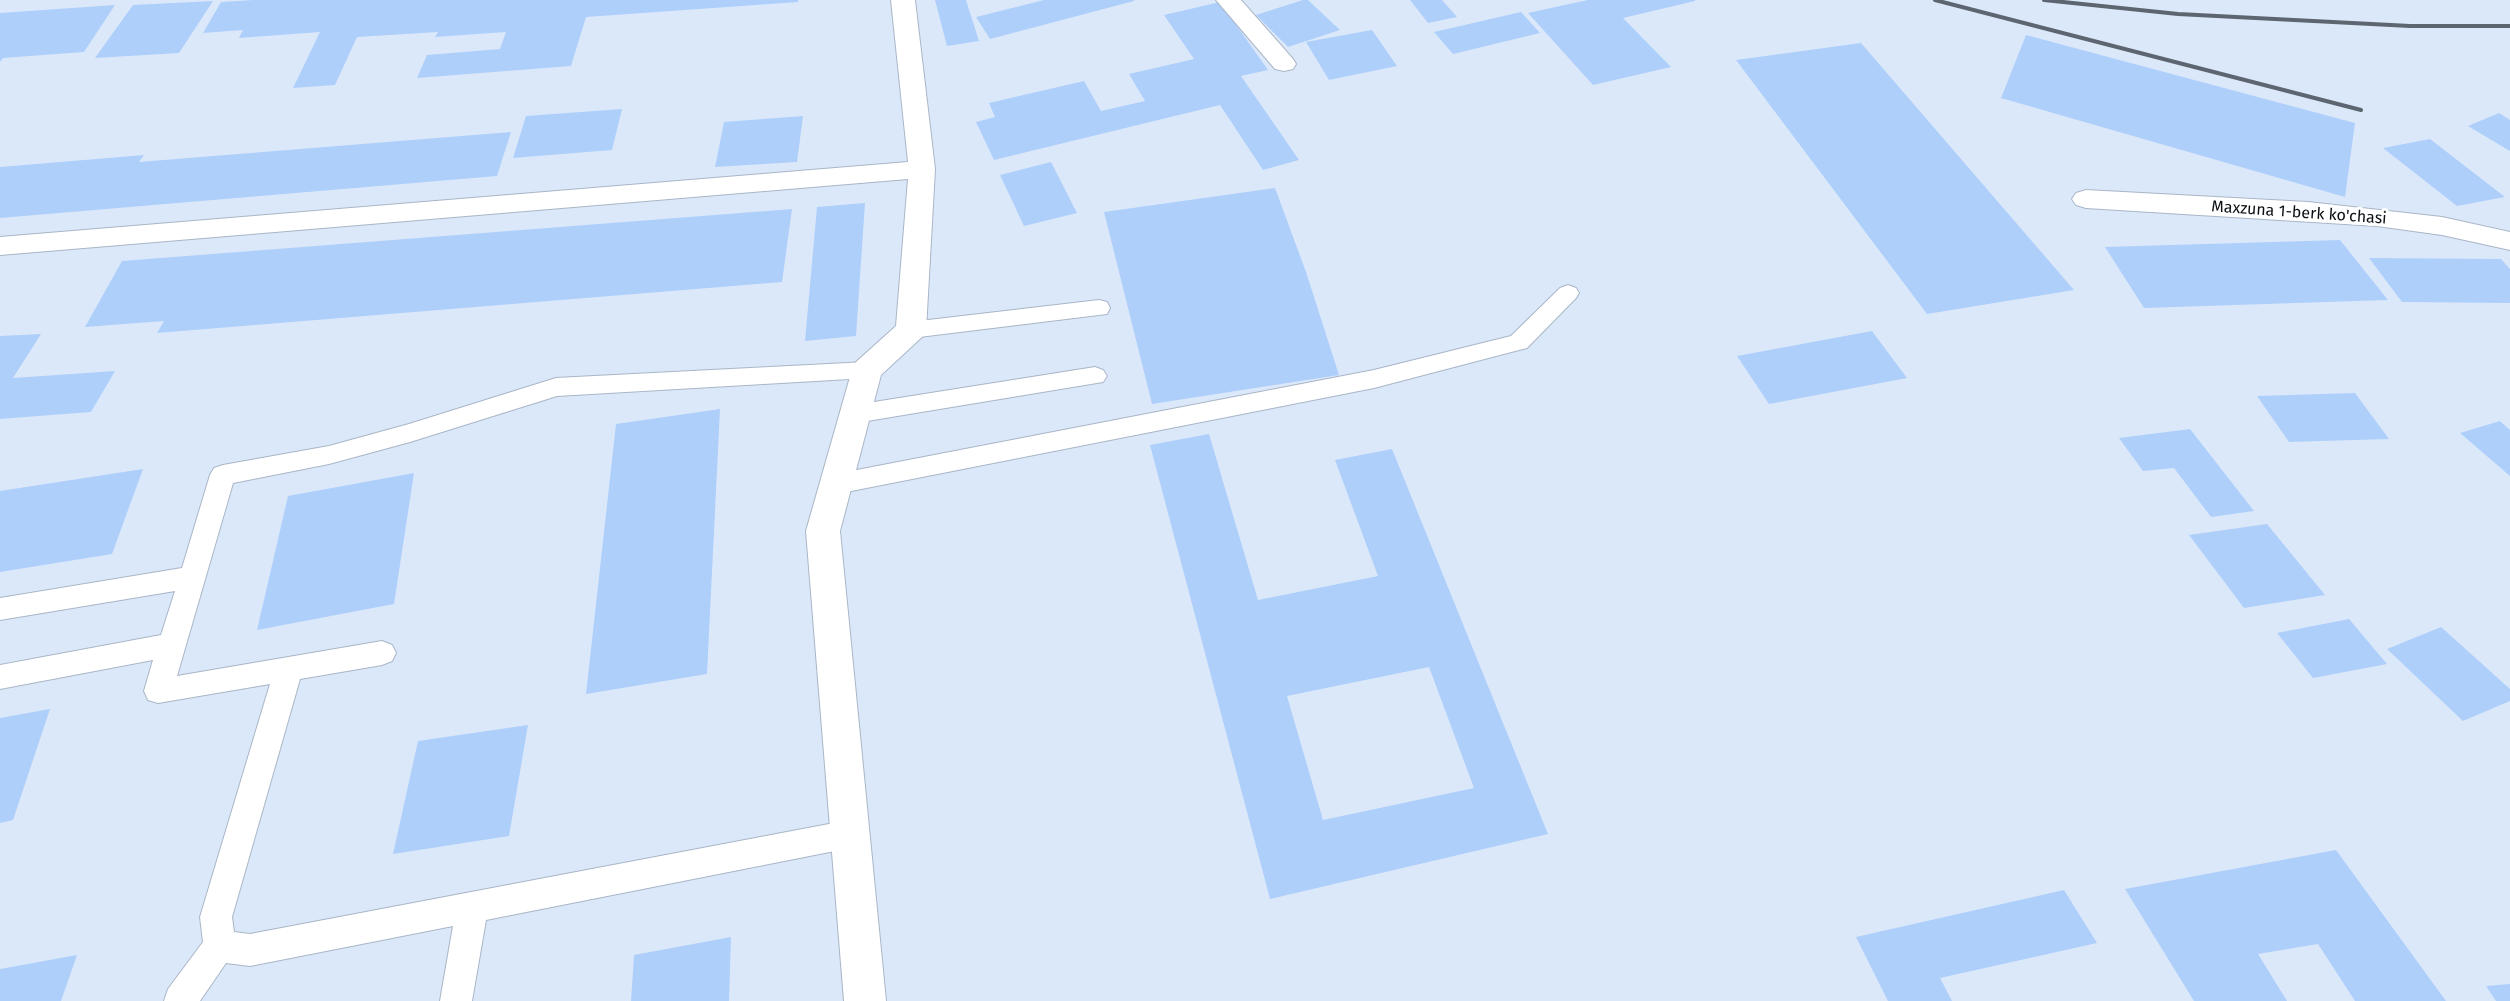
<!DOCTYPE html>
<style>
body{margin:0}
canvas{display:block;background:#dbe8fa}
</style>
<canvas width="2510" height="1001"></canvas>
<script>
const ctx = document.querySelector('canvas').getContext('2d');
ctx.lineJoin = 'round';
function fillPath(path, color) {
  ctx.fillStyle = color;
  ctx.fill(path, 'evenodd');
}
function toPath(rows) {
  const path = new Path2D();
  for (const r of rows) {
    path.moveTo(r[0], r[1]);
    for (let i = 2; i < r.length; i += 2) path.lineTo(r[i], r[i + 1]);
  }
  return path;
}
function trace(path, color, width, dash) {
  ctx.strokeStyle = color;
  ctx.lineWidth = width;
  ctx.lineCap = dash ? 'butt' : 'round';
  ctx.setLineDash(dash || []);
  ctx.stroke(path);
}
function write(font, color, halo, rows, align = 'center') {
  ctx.font = font + ' "Fira Sans",sans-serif';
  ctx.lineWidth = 6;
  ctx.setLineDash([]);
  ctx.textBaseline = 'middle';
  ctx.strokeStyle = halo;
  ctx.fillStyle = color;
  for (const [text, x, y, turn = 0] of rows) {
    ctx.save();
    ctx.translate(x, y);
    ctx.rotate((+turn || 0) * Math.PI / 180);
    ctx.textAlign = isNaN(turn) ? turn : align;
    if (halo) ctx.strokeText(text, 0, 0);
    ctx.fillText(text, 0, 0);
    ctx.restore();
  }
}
fillPath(toPath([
 [253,0,798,0,798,2,586,17,571,66,417,78,427,55,500,49,506,32,435,37,438,32,357,37,335,85,293,88,320,32,239,38,243,30,203,33,221,2],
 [935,0,966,0,979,41,947,46],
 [1044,0,1134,0,1134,1,990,39,976,17],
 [1303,0,1308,0,1340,30,1288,47,1256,15],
 [1410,0,1442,0,1457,17,1428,23],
 [1588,0,1695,0,1695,1,1623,18,1671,67,1593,85,1528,13],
 [213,1,179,53,95,58,133,5],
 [1220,2,1268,70,1241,76,1299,160,1263,170,1220,105,994,160,976,122,995,117,989,103,1084,81,1101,111,1145,101,1129,74,1194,59,1164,15],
 [115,5,84,52,3,58,0,62,0,13],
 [1521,12,1540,33,1453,54,1434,32],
 [1372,30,1397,66,1329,80,1306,42],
 [2026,35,2355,123,2345,197,2001,98],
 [1861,43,2074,290,1927,314,1736,60],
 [622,109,612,150,513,158,526,116],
 [2499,113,2510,120,2510,151,2468,126],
 [803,116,797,162,715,167,724,122],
 [511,132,497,176,0,218,0,167,144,155,139,162],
 [2430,139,2505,197,2457,206,2383,148],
 [1051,162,1077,213,1024,226,1000,175],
 [1275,188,1306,272,1339,375,1152,404,1104,212],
 [865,203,856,336,805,341,817,207],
 [792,209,782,282,157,333,164,321,85,327,122,261],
 [2340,240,2388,300,2144,308,2105,247],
 [2369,258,2501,259,2510,269,2510,303,2402,302],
 [1872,331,1907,378,1769,404,1737,356],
 [41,334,13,378,115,371,91,412,0,419,0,336],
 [2355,393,2389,439,2289,442,2257,396],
 [720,409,707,674,586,694,616,424],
 [2500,421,2510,430,2510,476,2460,433],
 [2190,429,2254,511,2211,517,2174,468,2143,471,2119,438],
 [1209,434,1258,600,1378,576,1335,460,1392,449,1548,834,1270,899,1150,445],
 [1429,667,1474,788,1323,820,1287,696],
 [143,469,112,554,0,572,0,491],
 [414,473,394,604,257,630,288,496],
 [2267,524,2325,595,2244,608,2189,535],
 [2349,619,2387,664,2313,678,2277,633],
 [2441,627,2510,689,2510,701,2463,721,2387,649],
 [50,709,13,820,0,823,0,718],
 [528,725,509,836,393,854,418,741],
 [2336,850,2446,1001,2355,1001,2318,944,2258,954,2287,1001,2194,1001,2125,889],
 [2064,890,2097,943,1940,978,1952,1001,1888,1001,1856,937],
 [731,937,729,1001,631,1001,634,955],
 [77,955,61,1001,0,1001,0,969],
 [2510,984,2510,1001,2496,1001,2486,986]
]), '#afcffb');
const service = toPath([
 [1568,285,1576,288,1579,293,1576,298,1527,348,1519,350,1374,388,836,494,827,491,823,484,827,477,836,474,1374,370,1511,336,1560,288,1568,285],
 [1099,300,1107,302,1110,308,1107,314,911,338,903,336,900,330,903,324,911,322,1099,300],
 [867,362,875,364,879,370,875,376,867,378,557,396,410,442,329,464,233,483,177,676,382,641,392,645,396,653,392,661,382,665,300,679,232,917,234,932,250,934,850,820,861,824,865,834,861,844,850,848,486,920,472,1001,440,1001,453,926,250,966,226,963,200,1001,164,1001,168,989,203,942,200,917,270,684,158,703,148,700,144,691,153,660,0,689,0,665,161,635,175,591,0,620,0,598,182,568,210,475,214,468,223,465,329,446,409,424,556,378,867,362],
 [1095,367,1103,370,1107,376,1103,382,855,423,846,420,843,414,846,408,855,405,1095,367]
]);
const minor = toPath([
 [891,0,915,0,935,169,926,330,922,337,881,375,840,531,886,1001,844,1001,806,531,852,370,856,362,896,326,908,179,0,255,0,237,908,162,891,0],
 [1216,0,1241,0,1293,59,1296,64,1293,69,1284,71,1275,69,1216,0],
 [2086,190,2308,202,2442,217,2510,232,2510,250,2442,235,2377,226,2086,208,2076,205,2072,199,2076,193,2086,190]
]);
trace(service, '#a9b6c7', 2);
trace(minor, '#a9b6c7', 2);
fillPath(service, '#fff');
fillPath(minor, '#fff');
trace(toPath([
 [1935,0,2361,110],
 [2044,0,2178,14,2410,26,2510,26]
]), '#5d6670', 4);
write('16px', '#0a0f14', '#fff', [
 ["Maxzuna 1-berk ko'chasi",2299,213,4]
]);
</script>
